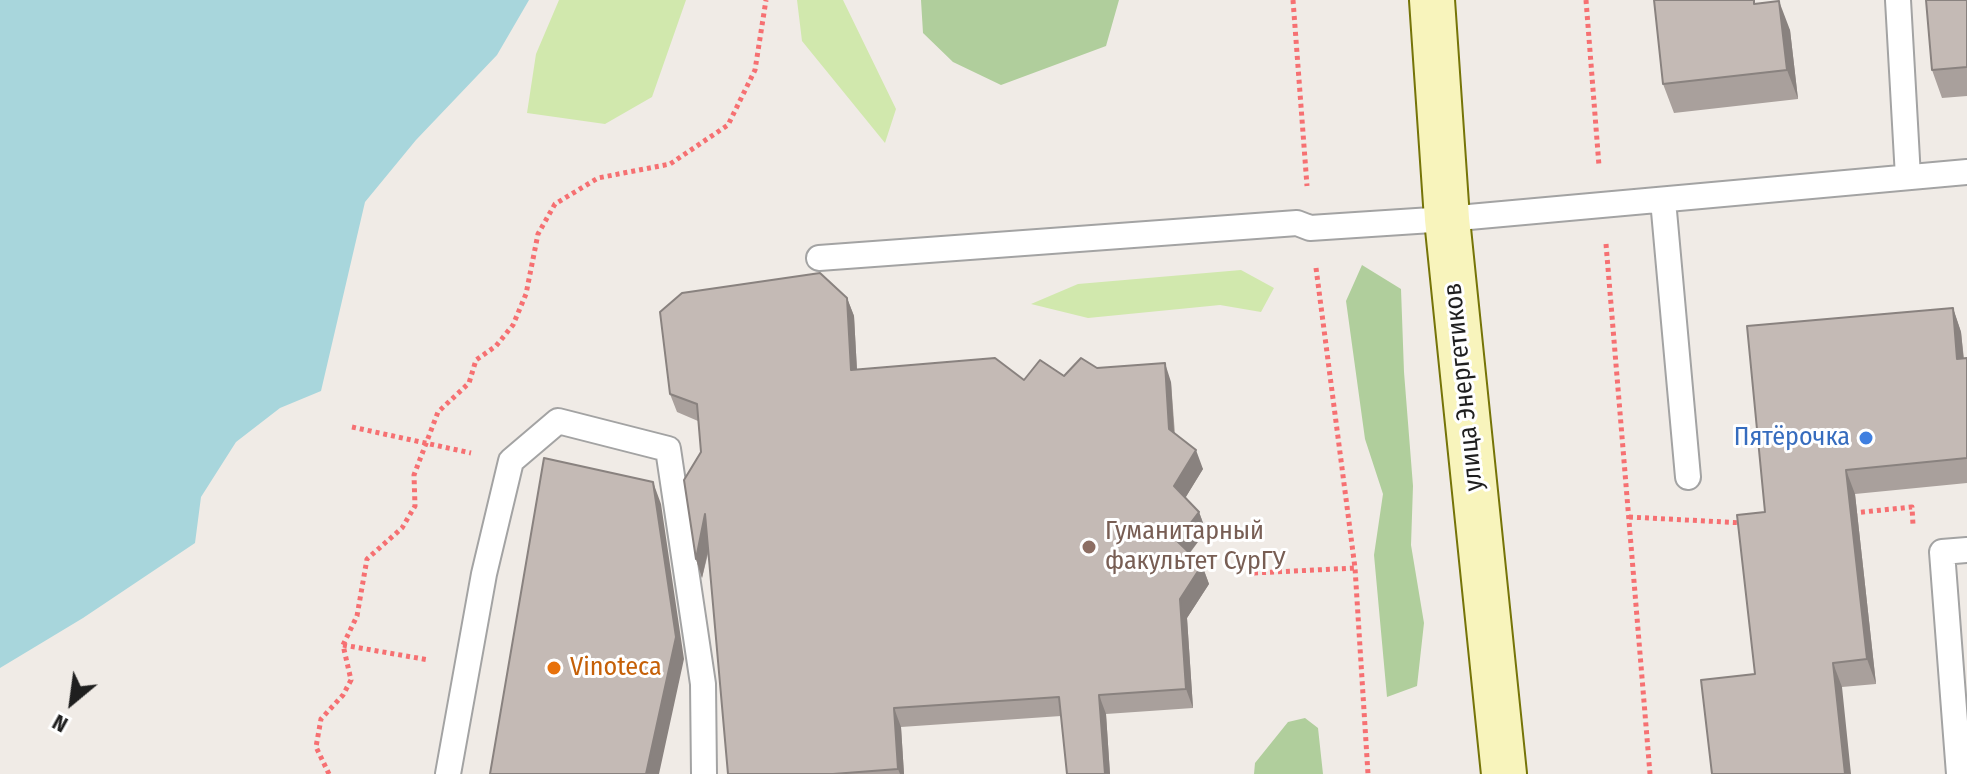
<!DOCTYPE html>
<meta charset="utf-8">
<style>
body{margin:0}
#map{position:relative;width:1967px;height:774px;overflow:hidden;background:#f0ebe6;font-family:"Fira Sans Condensed",sans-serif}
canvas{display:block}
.north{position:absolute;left:32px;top:662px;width:80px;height:80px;-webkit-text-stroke:6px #fff;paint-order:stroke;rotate:209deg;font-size:22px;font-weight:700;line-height:32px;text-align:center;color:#1f1f1f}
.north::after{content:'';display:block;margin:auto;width:28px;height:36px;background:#1f1f1f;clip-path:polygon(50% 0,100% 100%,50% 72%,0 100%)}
</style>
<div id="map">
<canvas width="1967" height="774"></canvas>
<div class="north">N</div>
</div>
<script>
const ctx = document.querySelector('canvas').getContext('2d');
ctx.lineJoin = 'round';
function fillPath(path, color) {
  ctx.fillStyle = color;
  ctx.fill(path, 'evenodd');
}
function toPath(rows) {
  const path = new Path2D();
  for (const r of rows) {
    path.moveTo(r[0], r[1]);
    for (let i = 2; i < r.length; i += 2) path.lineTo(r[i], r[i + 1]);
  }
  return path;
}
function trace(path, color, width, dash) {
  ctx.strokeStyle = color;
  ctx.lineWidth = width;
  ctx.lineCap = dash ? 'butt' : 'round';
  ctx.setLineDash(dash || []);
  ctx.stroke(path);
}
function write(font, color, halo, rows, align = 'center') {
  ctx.font = font + ' "Fira Sans Condensed",sans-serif';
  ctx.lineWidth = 6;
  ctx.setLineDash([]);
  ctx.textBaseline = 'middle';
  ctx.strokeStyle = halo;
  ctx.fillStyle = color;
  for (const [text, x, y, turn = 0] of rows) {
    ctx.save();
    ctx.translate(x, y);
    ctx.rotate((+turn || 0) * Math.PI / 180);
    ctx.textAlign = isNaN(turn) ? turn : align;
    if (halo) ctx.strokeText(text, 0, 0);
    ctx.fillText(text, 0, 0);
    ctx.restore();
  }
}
fillPath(toPath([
 [559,0,686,0,652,97,605,124,527,113,536,54],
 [797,0,843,0,896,109,885,143,802,41],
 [1241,270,1274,288,1261,312,1220,305,1088,318,1031,304,1078,284]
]), '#d1e8ad');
fillPath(toPath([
 [921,0,1119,0,1106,46,1001,85,953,62,923,33],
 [1362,265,1401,289,1404,372,1413,486,1411,545,1424,623,1417,686,1387,697,1374,555,1383,494,1365,439,1346,301],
 [1305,718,1318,728,1323,774,1254,774,1255,763,1288,722]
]), '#b0ce9c');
fillPath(toPath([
 [0,0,529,0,497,55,416,140,365,202,321,391,280,408,236,442,201,497,195,543,83,618,0,668]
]), '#a8d6dc');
const service = toPath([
 [1898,0,1908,177],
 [1663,200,1688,477],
 [819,258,1297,223,1310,228,1447,219,1967,172],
 [448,774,484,574,511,461,558,421,668,449,703,684,704,774],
 [1959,774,1942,552,1967,550]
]);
const secondary = toPath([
 [1432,0,1447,219,1504,774]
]);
trace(service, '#a3a3a3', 28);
trace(secondary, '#757408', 48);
trace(toPath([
 [1293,0,1307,186],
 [1586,0,1599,166],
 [1606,244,1650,774],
 [1316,268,1355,568,1368,774],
 [352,427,471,453],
 [1853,513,1912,507,1913,525],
 [1629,517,1744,523],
 [1254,573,1355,568],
 [343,645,429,660],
 [329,774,316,747,321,719,343,695,351,680,343,645,357,616,367,559,402,528,415,506,414,475,438,412,469,383,476,360,496,346,513,325,526,294,538,234,555,204,598,178,670,164,728,125,755,70,766,0]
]), '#f67072', 5, [4, 4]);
trace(service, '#fff', 24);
trace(secondary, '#f8f4bc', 44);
fillPath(toPath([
 [1967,0,1967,96,1942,98,1932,70],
 [1762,3,1790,30,1798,99,1674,113,1663,84],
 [847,298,854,316,857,370,1024,380,1064,376,1097,368,1171,382,1175,434,1203,469,1185,498,1199,512,1206,531,1190,553,1202,565,1209,584,1187,618,1193,708,1106,714,1110,774,1067,774,1061,716,901,727,904,774,728,774,709,550,702,578,696,559,701,452,698,421,677,412,670,394],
 [1953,308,1961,332,1964,359,1967,358,1967,483,1855,494,1876,684,1842,687,1755,674,1765,512]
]), '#a9a09c');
fillPath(toPath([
 [1779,1,1790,30,1798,99,1787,70],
 [847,298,854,316,858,389,851,370],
 [1953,308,1961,332,1966,384,1957,359],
 [1165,363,1171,382,1175,448,1169,429],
 [1196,450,1203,469,1181,505,1174,486],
 [1846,470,1855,494,1876,684,1867,659],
 [653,482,661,504,684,659,659,774,646,774],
 [1199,512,1206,531,1184,560,1177,541],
 [705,514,712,533,702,578,696,559],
 [1202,565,1209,584,1187,618,1193,708,1186,689,1180,599],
 [1833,663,1842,687,1851,774,1845,774],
 [1099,695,1106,714,1110,774,1105,774],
 [894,708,901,727,904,774,900,774,898,769]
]), '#89827f');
const building = toPath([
 [1654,0,1754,0,1754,4,1779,1,1787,70,1663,84,1654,0],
 [1926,0,1967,0,1967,67,1932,70,1926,0],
 [820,273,847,298,851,370,995,358,1024,380,1040,360,1064,376,1081,358,1097,368,1165,363,1169,429,1196,450,1174,486,1199,512,1177,541,1202,565,1180,599,1186,689,1099,695,1105,774,1067,774,1059,697,894,708,898,769,833,774,728,774,705,514,696,559,684,480,701,452,697,404,670,394,660,312,682,293,820,273],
 [1953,308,1957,359,1967,358,1967,458,1846,470,1867,659,1833,663,1845,774,1712,774,1701,680,1755,674,1737,515,1765,512,1747,326,1953,308],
 [544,458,653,482,676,637,646,774,490,774,544,458]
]);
fillPath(building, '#c4bab5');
trace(building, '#89827f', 2);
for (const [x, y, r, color] of [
 [1866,438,8,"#3f7fe0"],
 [1089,547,8,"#8d6e63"],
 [554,668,8,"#e8710a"]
]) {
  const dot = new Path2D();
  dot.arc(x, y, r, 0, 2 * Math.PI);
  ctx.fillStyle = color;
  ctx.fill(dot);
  trace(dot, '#fff', 3);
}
write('26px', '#1f1f1f', '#fff', [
 ["улица Энергетиков",1464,387,-96]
]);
write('26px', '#366cbe', '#fff', [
 ["Пятёрочка",1850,438]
], 'right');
write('26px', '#785e54', '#fff', [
 ["Гуманитарный",1105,532],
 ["факультет СурГУ",1105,562]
], 'left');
write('26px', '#c56008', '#fff', [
 ["Vinoteca",570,668]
], 'left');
</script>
